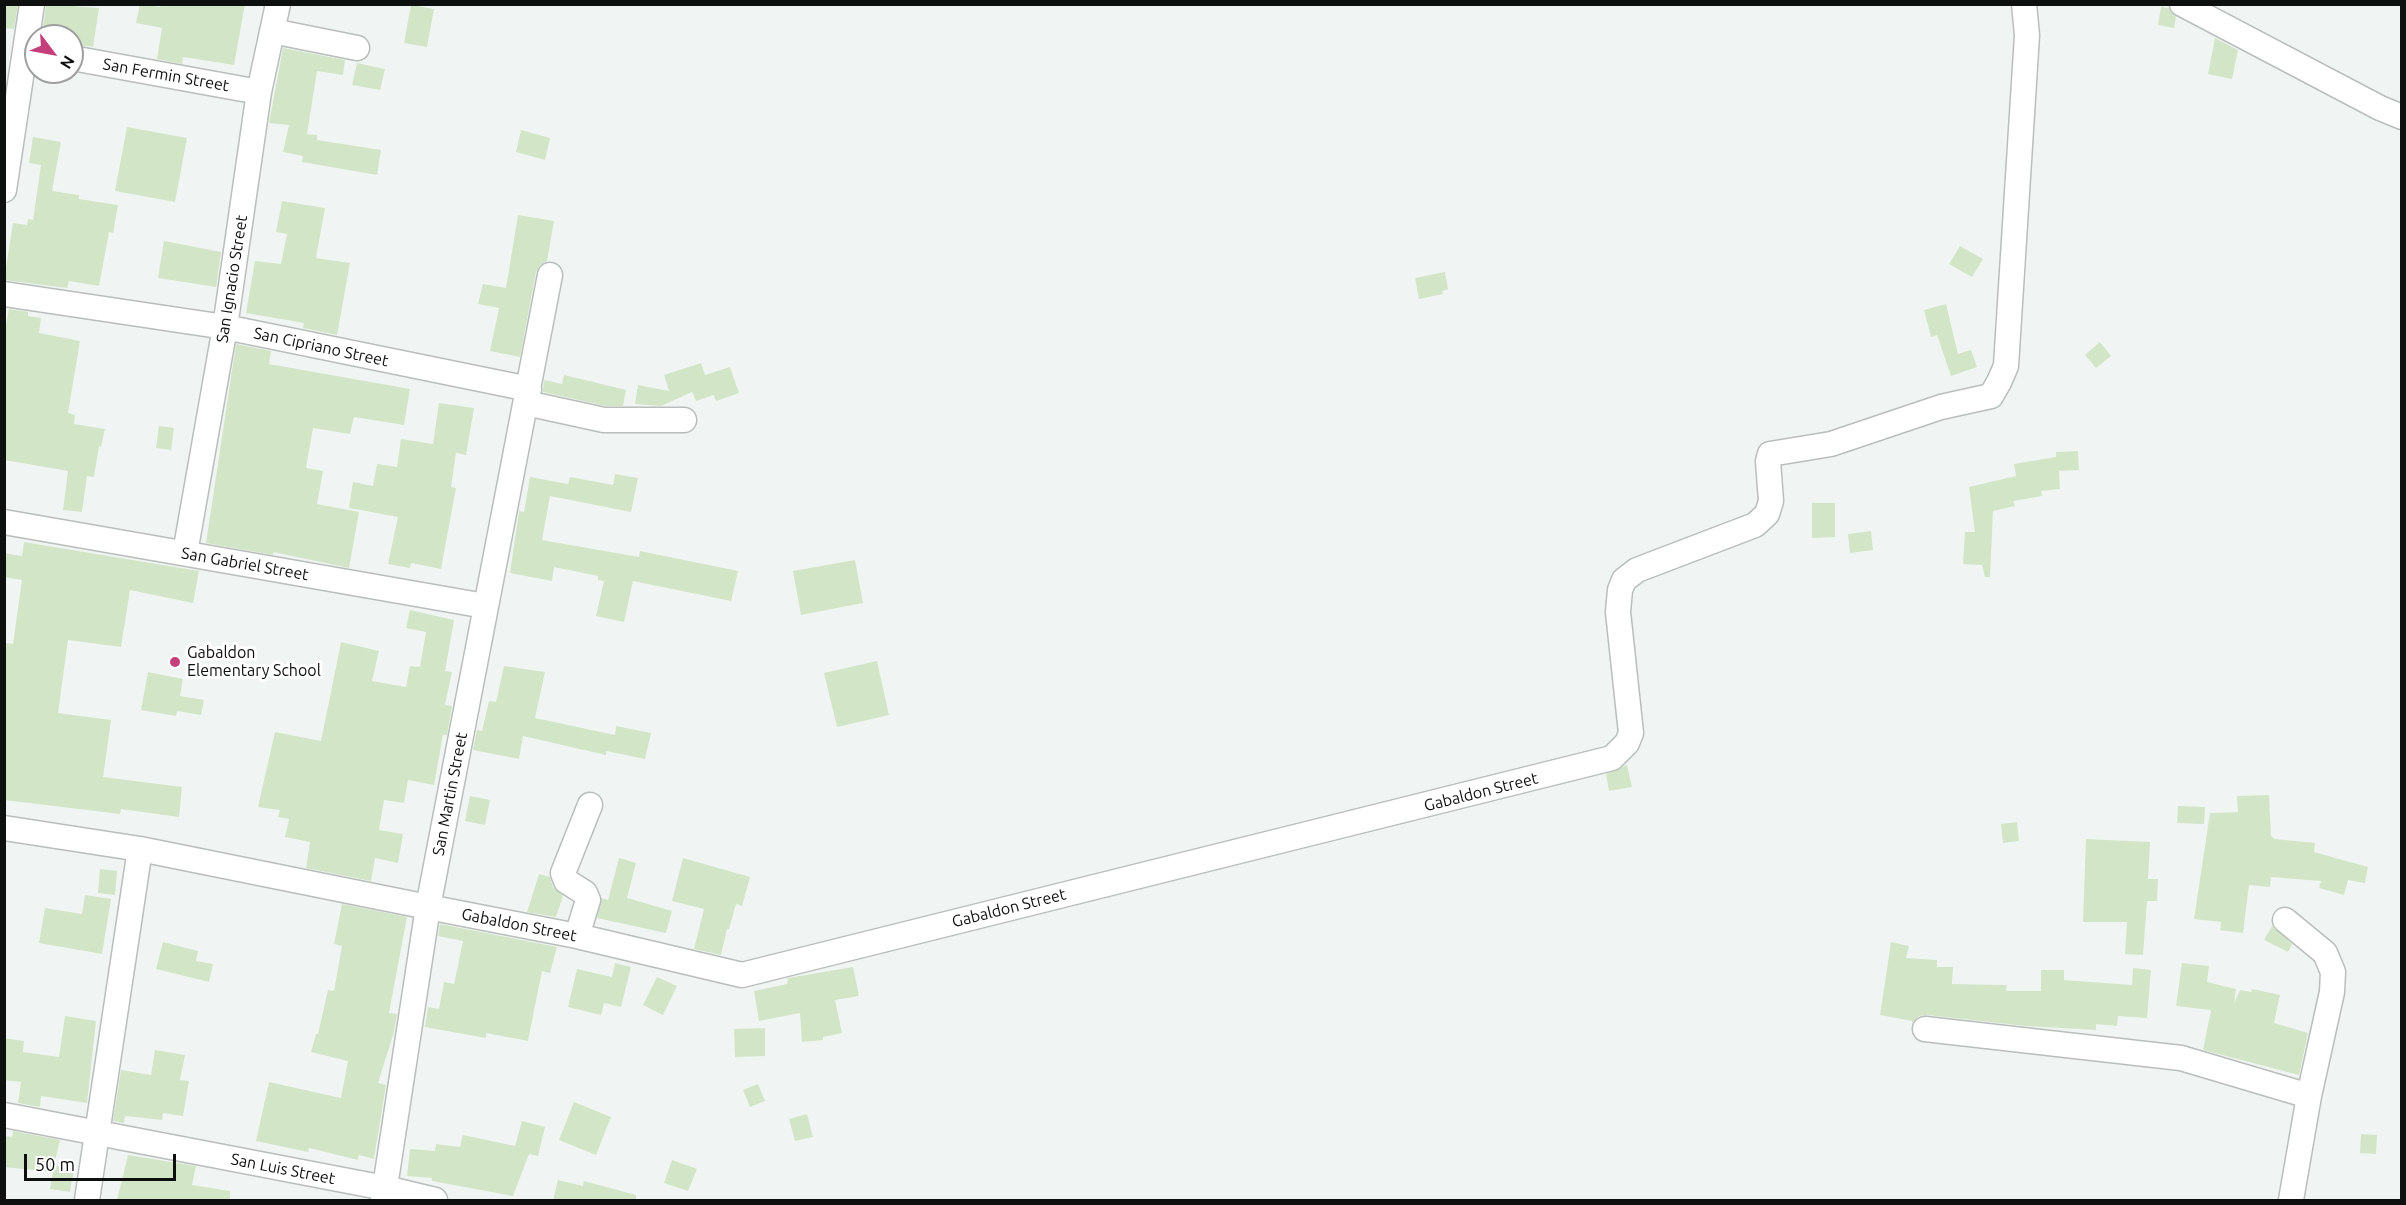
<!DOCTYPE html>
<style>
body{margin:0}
#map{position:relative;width:2406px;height:1205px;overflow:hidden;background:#f0f5f3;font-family:Ubuntu,sans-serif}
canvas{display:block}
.frame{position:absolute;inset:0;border:6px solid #0e0f0f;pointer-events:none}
.north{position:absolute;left:24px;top:24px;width:60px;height:60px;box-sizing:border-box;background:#fff;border:2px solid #9f9f9f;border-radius:50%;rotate:122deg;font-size:16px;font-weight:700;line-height:24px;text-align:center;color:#0e0f0f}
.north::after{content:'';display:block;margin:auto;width:21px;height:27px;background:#c53e7c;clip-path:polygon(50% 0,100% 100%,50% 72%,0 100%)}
.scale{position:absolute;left:24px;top:1154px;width:152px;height:27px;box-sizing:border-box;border:3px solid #0e0f0f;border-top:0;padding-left:8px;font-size:18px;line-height:21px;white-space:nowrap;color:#0e0f0f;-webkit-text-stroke:4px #fff;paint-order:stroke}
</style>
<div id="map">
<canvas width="2406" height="1205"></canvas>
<div class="frame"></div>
<div class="north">N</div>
<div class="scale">50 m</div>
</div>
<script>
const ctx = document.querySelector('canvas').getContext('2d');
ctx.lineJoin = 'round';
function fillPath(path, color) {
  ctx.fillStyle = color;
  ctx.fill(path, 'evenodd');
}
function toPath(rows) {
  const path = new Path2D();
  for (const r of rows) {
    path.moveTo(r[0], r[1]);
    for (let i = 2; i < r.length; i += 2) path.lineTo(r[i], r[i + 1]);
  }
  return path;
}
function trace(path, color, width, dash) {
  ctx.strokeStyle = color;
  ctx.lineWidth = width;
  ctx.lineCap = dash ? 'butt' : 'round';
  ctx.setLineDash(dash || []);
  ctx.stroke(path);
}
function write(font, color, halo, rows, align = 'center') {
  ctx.font = font + ' Ubuntu,sans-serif';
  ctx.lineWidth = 6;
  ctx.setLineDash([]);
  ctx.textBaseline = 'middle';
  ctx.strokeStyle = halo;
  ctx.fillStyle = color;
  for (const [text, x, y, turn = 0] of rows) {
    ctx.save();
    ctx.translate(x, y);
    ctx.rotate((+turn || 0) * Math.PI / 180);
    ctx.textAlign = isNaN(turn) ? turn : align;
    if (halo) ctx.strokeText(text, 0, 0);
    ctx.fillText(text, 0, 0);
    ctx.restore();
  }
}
fillPath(toPath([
 [4,4,18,4,14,29,4,28],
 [46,4,99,8,93,47,72,44,72,36,42,36],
 [140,4,160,7,161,4,245,4,234,65,183,57,182,64,157,59,162,28,136,23],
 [411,5,434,9,427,47,404,43],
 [2161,7,2169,8,2176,17,2174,28,2158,25],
 [2215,38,2238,50,2232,79,2208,74],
 [283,48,345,60,343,75,317,71,307,134,317,135,317,140,381,150,377,175,302,162,303,156,283,152,289,125,269,123],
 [357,63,385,69,380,90,352,85],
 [127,127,187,138,175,202,115,191],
 [521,130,550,138,545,160,516,152],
 [33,137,61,142,52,191,79,195,79,199,118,205,113,233,109,232,99,286,69,281,67,288,4,280,13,223,27,225,28,219,33,220,41,165,29,163],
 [282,201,325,208,316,258,350,263,337,335,303,328,304,323,246,313,255,261,281,264,287,234,276,232],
 [518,215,554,221,547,261,540,265,536,272,520,357,490,351,499,308,478,304,483,284,506,288],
 [164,241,221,252,216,287,158,278],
 [1960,246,1983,259,1972,277,1949,264],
 [1445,272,1448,289,1442,291,1443,294,1419,299,1415,278],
 [1946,304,1958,354,1971,350,1977,367,1951,376,1937,335,1931,337,1924,310],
 [9,309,28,312,28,316,41,318,39,333,80,341,68,413,75,415,74,424,105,429,101,447,99,446,94,477,87,476,82,512,63,510,68,471,4,460,4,334],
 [2100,342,2111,356,2096,368,2085,355],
 [236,344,271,351,269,364,410,389,404,425,354,417,350,434,313,428,306,468,323,471,317,504,359,512,349,568,273,552,273,555,206,543],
 [701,363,705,375,730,367,739,393,716,401,714,395,696,401,692,392,661,406,635,404,638,385,669,391,664,375],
 [564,375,626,390,623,406,606,406,543,392,544,380,562,384],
 [439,403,474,408,466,455,456,453,451,487,456,488,441,569,411,563,410,568,388,564,398,517,349,508,353,482,373,486,377,464,397,467,401,439,433,444],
 [159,426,174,428,171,450,156,448],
 [2078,451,2079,470,2059,471,2060,489,2041,491,2042,496,2013,501,2015,506,1993,511,1990,577,1985,577,1982,565,1963,564,1965,532,1975,532,1969,487,2016,476,2014,464,2056,457,2056,452],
 [615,474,638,478,631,512,550,496,542,540,639,557,640,551,738,571,731,601,633,581,624,622,596,616,604,581,598,580,598,576,554,567,552,581,510,573,519,511,524,512,530,477,568,484,570,477,613,485],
 [1812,503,1835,503,1835,537,1812,538],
 [1871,531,1873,550,1850,553,1848,534],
 [24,542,199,571,193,603,130,590,121,647,68,640,58,713,111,720,103,777,182,787,179,817,121,809,120,814,4,800,4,643,13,644,22,580,4,577,4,553,22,556],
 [855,560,863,603,801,615,793,571],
 [410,610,454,620,445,671,452,672,445,705,452,706,447,735,443,735,434,785,408,780,404,803,384,800,379,830,403,834,398,863,375,858,371,881,306,868,310,842,285,837,289,819,278,817,280,810,258,807,275,732,321,741,341,642,379,651,372,681,406,687,410,666,420,667,426,632,406,628],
 [877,661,889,715,837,727,824,673],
 [504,666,545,672,535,718,615,735,616,726,651,733,645,759,606,751,606,755,523,736,519,759,473,750,477,730,482,731,489,701,496,702],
 [148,672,183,679,180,696,204,700,201,715,177,711,176,716,141,710],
 [1627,765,1632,787,1609,791,1606,774],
 [2269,795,2271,836,2275,839,2315,843,2314,852,2368,867,2365,883,2348,880,2344,895,2319,888,2321,881,2271,877,2270,887,2249,885,2243,933,2220,930,2221,922,2194,919,2210,813,2238,812,2237,796],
 [470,796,490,800,485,825,465,821],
 [2178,806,2205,807,2204,824,2177,823],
 [2017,822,2019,841,2003,843,2001,824],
 [2086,839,2150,842,2148,879,2158,879,2157,901,2147,901,2143,955,2125,954,2127,922,2083,922],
 [619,858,636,863,627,898,672,911,666,933,597,918,601,898,608,900],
 [683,858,750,877,742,906,736,904,729,929,727,929,721,955,694,949,704,909,672,901],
 [100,869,117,871,115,895,98,893],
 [539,874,550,877,553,887,563,896,556,917,527,912],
 [85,895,111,899,102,954,39,943,45,908,82,914],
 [342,904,407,917,389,1013,397,1014,394,1032,378,1083,386,1085,374,1159,359,1155,358,1160,309,1148,308,1152,256,1141,269,1082,341,1098,348,1061,311,1052,316,1034,318,1034,328,990,334,991,342,946,334,944],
 [440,924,557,947,550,973,542,971,528,1041,486,1033,486,1038,425,1027,428,1007,439,1009,444,982,454,984,463,941,438,936],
 [2272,926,2292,944,2288,952,2264,940],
 [163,942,198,951,196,961,213,964,209,982,156,969],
 [1891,942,1909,946,1906,958,1937,960,1937,967,1953,967,1952,984,2007,985,2006,991,2041,991,2041,970,2064,970,2064,980,2132,985,2133,968,2151,970,2147,1018,2118,1016,2117,1026,2096,1024,2096,1030,2026,1026,1927,1015,1919,1016,1912,1023,1912,1021,1880,1015],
 [615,963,631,967,621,1007,604,1003,601,1015,568,1007,577,969,612,977],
 [2182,963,2209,966,2207,982,2236,989,2234,1003,2240,990,2251,992,2252,989,2280,995,2274,1023,2308,1033,2299,1075,2203,1050,2211,1010,2176,1006],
 [853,967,859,996,835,1000,842,1033,823,1037,823,1040,802,1042,800,1013,759,1021,754,991,787,984,788,978],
 [657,977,677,986,663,1015,643,1005],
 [65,1016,96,1021,87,1103,41,1096,40,1107,18,1103,21,1082,4,1080,4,1038,24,1041,23,1052,59,1057],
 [765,1028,765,1056,735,1057,734,1029],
 [155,1050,185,1055,180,1080,189,1081,183,1116,163,1113,162,1120,125,1116,124,1123,113,1121,121,1070,151,1075],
 [758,1084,765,1101,750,1107,743,1090],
 [574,1102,611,1117,596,1155,559,1140],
 [807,1114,813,1137,795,1141,789,1119],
 [522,1121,545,1127,538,1156,529,1154,513,1196,432,1181,432,1178,407,1176,410,1149,435,1151,436,1144,460,1147,463,1135,515,1146],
 [13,1131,60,1140,54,1165,74,1169,70,1192,50,1189,53,1172,4,1167,4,1136,12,1137],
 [2361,1134,2377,1135,2376,1154,2360,1153],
 [128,1155,196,1166,192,1185,230,1191,230,1200,117,1200],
 [672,1160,697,1169,688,1191,664,1183],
 [558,1180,583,1186,584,1181,636,1195,636,1200,553,1200]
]), '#d2e6c7');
const minor = toPath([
 [2182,4,2380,108,2402,117],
 [272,31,357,48],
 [72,58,259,92],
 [4,190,32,4],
 [4,294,225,327,529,389],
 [526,403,604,420,684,420],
 [4,522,485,606],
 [185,553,225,327,259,92,278,4],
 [4,828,140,849,428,907,577,936,742,975,1612,758,1627,743,1631,733,1618,612,1620,590,1624,580,1637,570,1755,525,1767,514,1771,501,1768,461,1770,454,1831,444,1941,407,1991,396,1999,382,2006,366,2027,35,2024,4],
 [2285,920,2325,953,2333,972,2332,992,2309,1096],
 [577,936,588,900,585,893,566,881,563,873,590,805],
 [1925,1029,2181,1058,2309,1096,2291,1200],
 [4,1115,385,1188,435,1200],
 [87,1200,140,849],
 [383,1200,428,907,550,275]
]);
trace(minor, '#b9bebc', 27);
trace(minor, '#fff', 24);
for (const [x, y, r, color] of [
 [175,662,6,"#c53e7c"]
]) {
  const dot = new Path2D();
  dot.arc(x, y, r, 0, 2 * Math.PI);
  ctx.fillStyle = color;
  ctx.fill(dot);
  trace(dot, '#fff', 2);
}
write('16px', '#0e0f0f', '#fff', [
 ["San Fermin Street",166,75,10],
 ["San Ignacio Street",232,279,-81],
 ["San Cipriano Street",321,347,12],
 ["San Gabriel Street",245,564,10],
 ["Gabaldon Street",1481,792,-14],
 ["San Martin Street",450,794,-79],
 ["Gabaldon Street",1009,908,-14],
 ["Gabaldon Street",519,925,11],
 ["San Luis Street",283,1169,11]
]);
write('16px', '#0e0f0f', '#fff', [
 ["Gabaldon",187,653],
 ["Elementary School",187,671]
], 'left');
</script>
